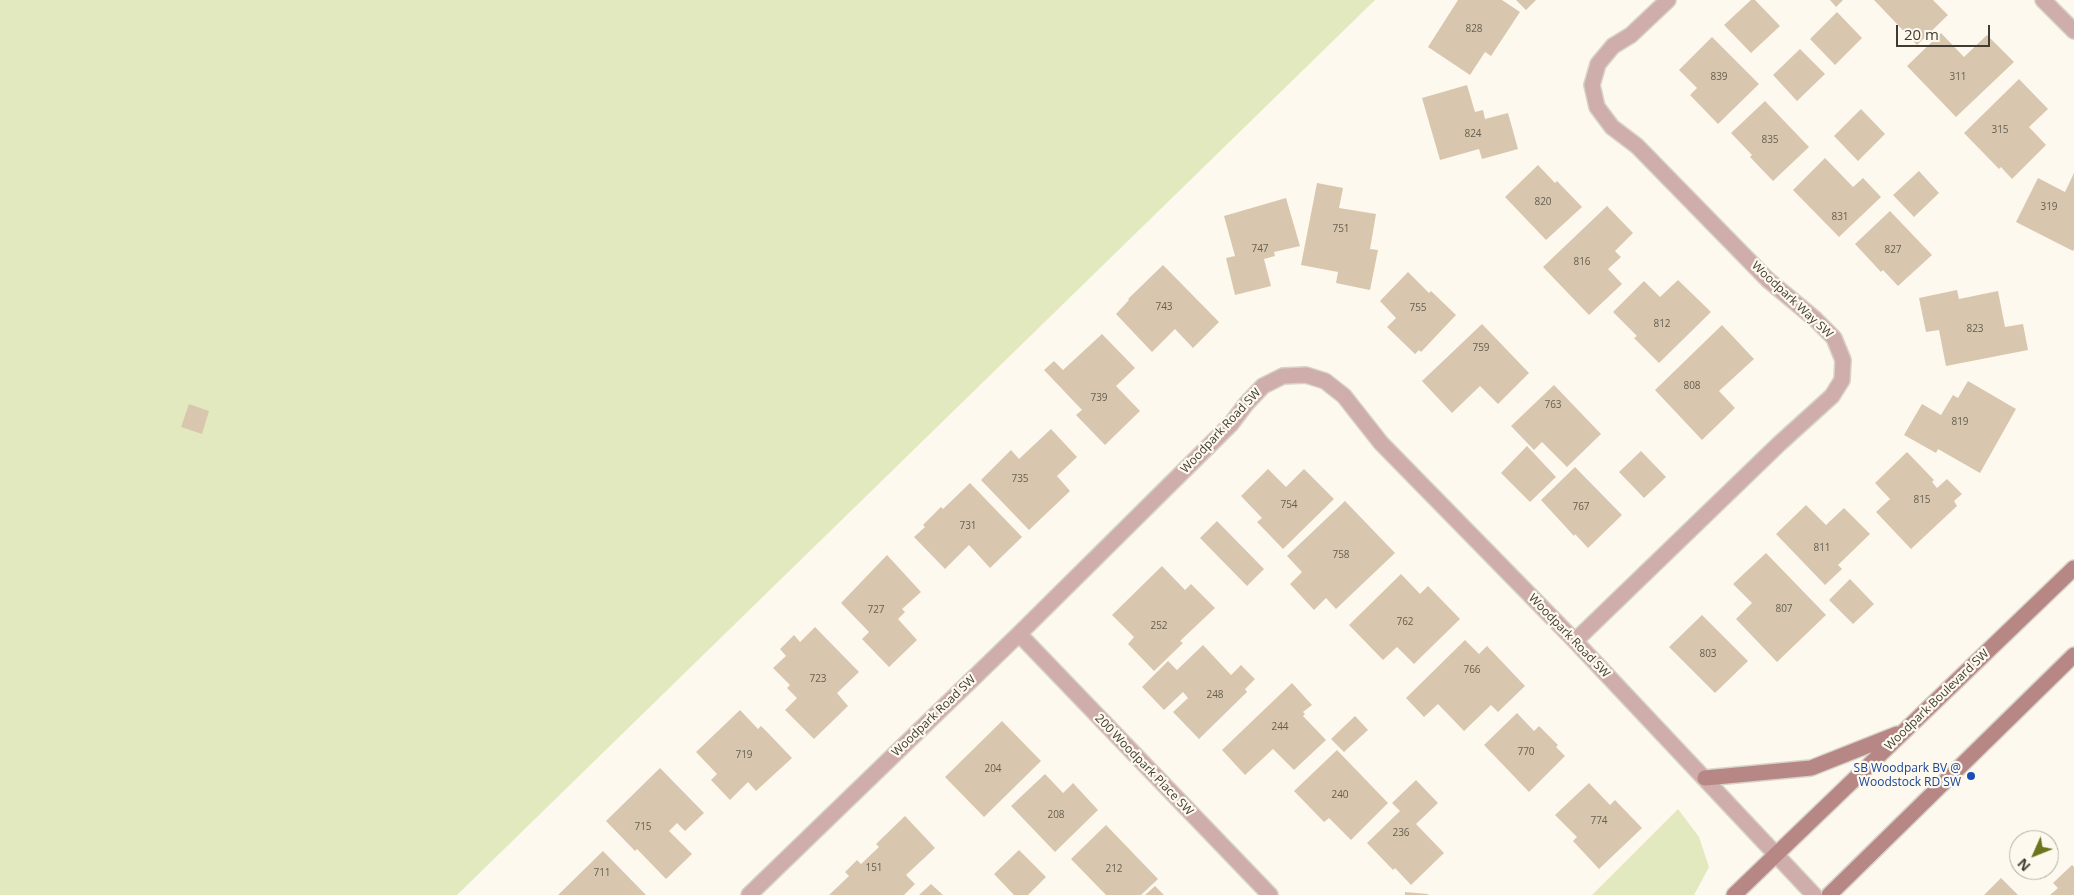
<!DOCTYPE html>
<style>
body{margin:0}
#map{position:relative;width:2074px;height:895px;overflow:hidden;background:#fdf9ee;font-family:"Open Sans",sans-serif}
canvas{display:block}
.north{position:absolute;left:2009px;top:830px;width:50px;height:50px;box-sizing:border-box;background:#fdf9ee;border:1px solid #b1ada2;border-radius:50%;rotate:226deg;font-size:14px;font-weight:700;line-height:20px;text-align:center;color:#403c31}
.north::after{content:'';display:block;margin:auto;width:18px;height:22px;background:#6c741d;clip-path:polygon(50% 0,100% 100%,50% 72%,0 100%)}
.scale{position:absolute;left:1896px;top:25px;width:94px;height:22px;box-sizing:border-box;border:2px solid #403c31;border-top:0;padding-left:6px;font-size:15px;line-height:18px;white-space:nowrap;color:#403c31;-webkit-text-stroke:4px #fdf9ee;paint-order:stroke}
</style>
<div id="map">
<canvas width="2074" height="895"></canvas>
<div class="north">N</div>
<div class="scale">20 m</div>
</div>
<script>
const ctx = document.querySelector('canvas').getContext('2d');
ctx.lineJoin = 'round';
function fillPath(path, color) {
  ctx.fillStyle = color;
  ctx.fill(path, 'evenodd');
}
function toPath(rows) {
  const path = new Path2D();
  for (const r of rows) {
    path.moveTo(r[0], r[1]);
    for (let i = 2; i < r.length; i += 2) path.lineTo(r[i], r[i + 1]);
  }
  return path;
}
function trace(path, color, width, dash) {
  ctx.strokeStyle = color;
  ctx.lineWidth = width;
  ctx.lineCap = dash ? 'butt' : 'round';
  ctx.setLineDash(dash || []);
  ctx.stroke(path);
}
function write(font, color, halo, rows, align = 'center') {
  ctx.font = font + ' "Open Sans",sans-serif';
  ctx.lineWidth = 4.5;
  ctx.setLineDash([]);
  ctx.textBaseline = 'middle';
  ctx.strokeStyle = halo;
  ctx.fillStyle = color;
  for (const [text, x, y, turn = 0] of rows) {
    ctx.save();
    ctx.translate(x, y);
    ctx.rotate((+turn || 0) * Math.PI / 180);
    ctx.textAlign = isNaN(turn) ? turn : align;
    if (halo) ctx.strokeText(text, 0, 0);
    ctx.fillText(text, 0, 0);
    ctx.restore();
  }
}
fillPath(toPath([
 [0,0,1375,0,457,895,0,895],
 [1678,809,1699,837,1709,867,1694,895,1592,895]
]), '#e3e9bf');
fillPath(toPath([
 [1458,0,1502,0,1520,12,1491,56,1485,52,1470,75,1428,47],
 [1516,0,1536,0,1526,10],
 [1751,0,1755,0,1780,26,1751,53,1724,25],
 [1830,0,1843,0,1836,7],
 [1874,0,1933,0,1948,15,1917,45],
 [1837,12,1862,38,1835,65,1810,39],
 [1941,33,1964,57,1987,35,2014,62,1956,117,1907,66],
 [1712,37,1759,84,1718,124,1690,95,1697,88,1679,70],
 [1800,49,1825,74,1797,101,1773,75],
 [2019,79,2048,109,2029,127,2046,145,2012,179,2001,167,1999,169,1964,133],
 [1467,85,1475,112,1483,110,1485,119,1508,113,1518,149,1482,159,1479,149,1440,160,1422,98],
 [1765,101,1809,147,1773,181,1750,157,1752,155,1731,133],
 [1861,109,1885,134,1858,161,1834,136],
 [1825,158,1853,187,1863,178,1881,197,1839,237,1793,190],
 [1538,165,1555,183,1557,181,1582,207,1546,240,1505,197],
 [1919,171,1939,193,1914,217,1893,195],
 [2074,173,2074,249,2073,251,2016,222,2038,178,2065,192],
 [1317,183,1343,188,1339,208,1376,214,1370,249,1378,250,1370,290,1336,283,1338,272,1301,265],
 [1286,198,1300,246,1274,252,1275,256,1264,259,1271,286,1235,295,1226,258,1235,256,1224,216],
 [1607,206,1633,233,1615,251,1621,257,1608,269,1622,284,1589,315,1543,267],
 [1890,211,1932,255,1898,286,1883,270,1881,272,1855,244],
 [1163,265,1219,322,1193,348,1175,329,1152,352,1116,314,1129,300,1128,299],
 [1408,272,1429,293,1431,291,1456,315,1421,352,1419,350,1415,354,1387,327,1396,318,1380,301],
 [1678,280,1711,312,1659,363,1634,338,1637,336,1613,312,1644,281,1660,297],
 [1957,290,1959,299,1998,291,2005,327,2023,324,2028,350,1946,366,1939,330,1926,332,1919,298],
 [1482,324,1529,373,1498,404,1480,386,1452,413,1422,381],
 [1722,325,1754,359,1719,391,1735,408,1702,440,1655,390],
 [1102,334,1135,368,1116,386,1140,411,1105,445,1076,415,1082,410,1044,370,1054,361,1063,370],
 [1968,381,2016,409,1980,473,1938,449,1936,453,1904,435,1922,404,1941,415,1953,395,1958,398],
 [1554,385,1601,434,1567,467,1542,442,1534,450,1511,426],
 [189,404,209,411,202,434,181,427],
 [1051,429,1077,457,1057,476,1070,491,1029,530,981,480,1011,450,1019,459],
 [1527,446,1556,477,1530,502,1501,473],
 [1641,451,1666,477,1644,498,1619,472],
 [1907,452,1934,480,1932,482,1937,488,1947,479,1962,494,1954,501,1957,506,1911,549,1876,512,1890,499,1875,483],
 [1575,467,1622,515,1588,548,1575,534,1574,536,1541,500],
 [1268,469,1286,487,1304,469,1334,499,1283,549,1257,522,1262,518,1241,496],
 [970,483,1022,537,990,568,969,545,945,569,914,537,925,527,923,525,941,507,943,509],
 [1345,501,1395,553,1336,609,1326,598,1314,610,1290,584,1302,572,1287,556],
 [1806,505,1826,525,1844,508,1870,534,1838,565,1842,569,1825,585,1776,534],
 [1217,521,1264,569,1247,586,1200,538],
 [1766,553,1826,615,1777,662,1736,619,1752,603,1733,584],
 [887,555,921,592,902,609,905,612,898,619,917,640,889,667,862,639,869,632,841,603],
 [1162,566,1185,590,1191,584,1215,608,1180,641,1183,643,1154,671,1128,644,1134,637,1112,615],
 [1401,574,1420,594,1428,586,1460,619,1414,664,1397,647,1383,660,1349,625],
 [1850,579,1874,604,1853,624,1829,600],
 [1702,615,1748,661,1715,693,1669,647],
 [815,627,859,672,837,693,848,706,814,739,785,710,797,698,787,688,790,685,773,668,786,656,780,649,794,635,800,642],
 [1465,640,1479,654,1487,646,1525,686,1498,712,1491,705,1464,731,1438,704,1424,717,1406,698],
 [1203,645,1231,675,1241,665,1255,679,1245,689,1247,692,1199,739,1173,712,1188,698,1183,692,1164,710,1142,687,1168,661,1177,670],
 [1292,683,1312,705,1303,712,1305,714,1303,716,1326,740,1294,770,1273,749,1245,775,1222,750],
 [740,710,758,729,761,726,769,734,792,758,756,791,748,782,730,800,711,780,717,774,696,752],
 [1517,713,1534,731,1539,726,1558,745,1556,747,1565,756,1529,792,1484,745],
 [1355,716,1368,730,1344,752,1331,739],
 [1002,721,1041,761,984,817,945,777],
 [1337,750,1388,803,1351,840,1329,818,1324,822,1294,791],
 [660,768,704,813,685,831,677,823,669,831,692,854,666,879,637,849,635,851,606,821],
 [1045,774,1063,793,1073,783,1098,810,1055,852,1011,806],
 [1416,780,1438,803,1416,824,1444,853,1411,885,1395,868,1393,870,1367,843,1400,811,1392,803],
 [1589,783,1610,805,1615,800,1642,828,1599,869,1573,841,1577,837,1555,815],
 [905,816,935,848,906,875,915,884,904,895,829,895,849,876,845,872,857,860,861,864,879,847,876,844],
 [1106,825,1158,879,1141,895,1106,895,1071,859],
 [1019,850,1046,877,1028,895,1014,895,994,874],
 [603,851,646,895,558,895],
 [2072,865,2074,867,2074,895,2050,895,2058,888,2053,883],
 [2001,878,2018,895,1984,895],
 [931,884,943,895,919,895],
 [1155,886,1164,895,1145,895],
 [1405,892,1428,894,1428,895,1405,895]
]), '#d8c7ae');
const street = toPath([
 [2043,0,2074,31],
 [1019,634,1270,895],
 [1575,641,1779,444,1832,396,1842,380,1843,360,1834,338,1815,319,1768,280,1637,146,1612,127,1597,107,1592,85,1598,64,1613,46,1631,35,1668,0],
 [749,895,1019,634,1231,424,1246,404,1263,386,1283,376,1306,375,1325,381,1344,396,1381,443,1575,641,1814,895]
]);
const secondary = toPath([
 [1705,778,1811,768,1897,734],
 [1734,895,2074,568],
 [1829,895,2074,655]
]);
trace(street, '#d7d3c8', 18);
trace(secondary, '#d7d3c8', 18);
trace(street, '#ceadab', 15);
trace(secondary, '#b78785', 15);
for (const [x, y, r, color] of [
 [1971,776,5,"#1a4fb4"]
]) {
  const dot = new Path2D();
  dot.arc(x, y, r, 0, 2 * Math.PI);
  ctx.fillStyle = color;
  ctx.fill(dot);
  trace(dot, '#fdf9ee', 2);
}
write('10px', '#665f50', null, [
 ["828",1474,29],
 ["839",1719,77],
 ["311",1958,77],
 ["315",2000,130],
 ["824",1473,134],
 ["835",1770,140],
 ["820",1543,202],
 ["319",2049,207],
 ["831",1840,217],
 ["751",1341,229],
 ["747",1260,249],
 ["827",1893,250],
 ["816",1582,262],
 ["743",1164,307],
 ["755",1418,308],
 ["812",1662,324],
 ["823",1975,329],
 ["759",1481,348],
 ["808",1692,386],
 ["739",1099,398],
 ["763",1553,405],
 ["819",1960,422],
 ["735",1020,479],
 ["815",1922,500],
 ["754",1289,505],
 ["767",1581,507],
 ["731",968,526],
 ["811",1822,548],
 ["758",1341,555],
 ["807",1784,609],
 ["727",876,610],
 ["762",1405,622],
 ["252",1159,626],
 ["803",1708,654],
 ["766",1472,670],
 ["723",818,679],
 ["248",1215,695],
 ["244",1280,727],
 ["770",1526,752],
 ["719",744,755],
 ["204",993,769],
 ["240",1340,795],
 ["208",1056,815],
 ["774",1599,821],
 ["715",643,827],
 ["236",1401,833],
 ["151",874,868],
 ["212",1114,869],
 ["711",602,873]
]);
write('12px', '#403c31', '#fdf9ee', [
 ["Woodpark Way SW",1792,300,43],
 ["Woodpark Road SW",1221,431,-47],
 ["Woodpark Road SW",1569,636,46],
 ["Woodpark Boulevard SW",1937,700,-44],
 ["Woodpark Road SW",934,716,-44],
 ["200 Woodpark Place SW",1144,765,46]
]);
write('12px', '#164399', '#fdf9ee', [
 ["SB Woodpark BV @",1961,769],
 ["Woodstock RD SW",1961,783]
], 'right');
</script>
